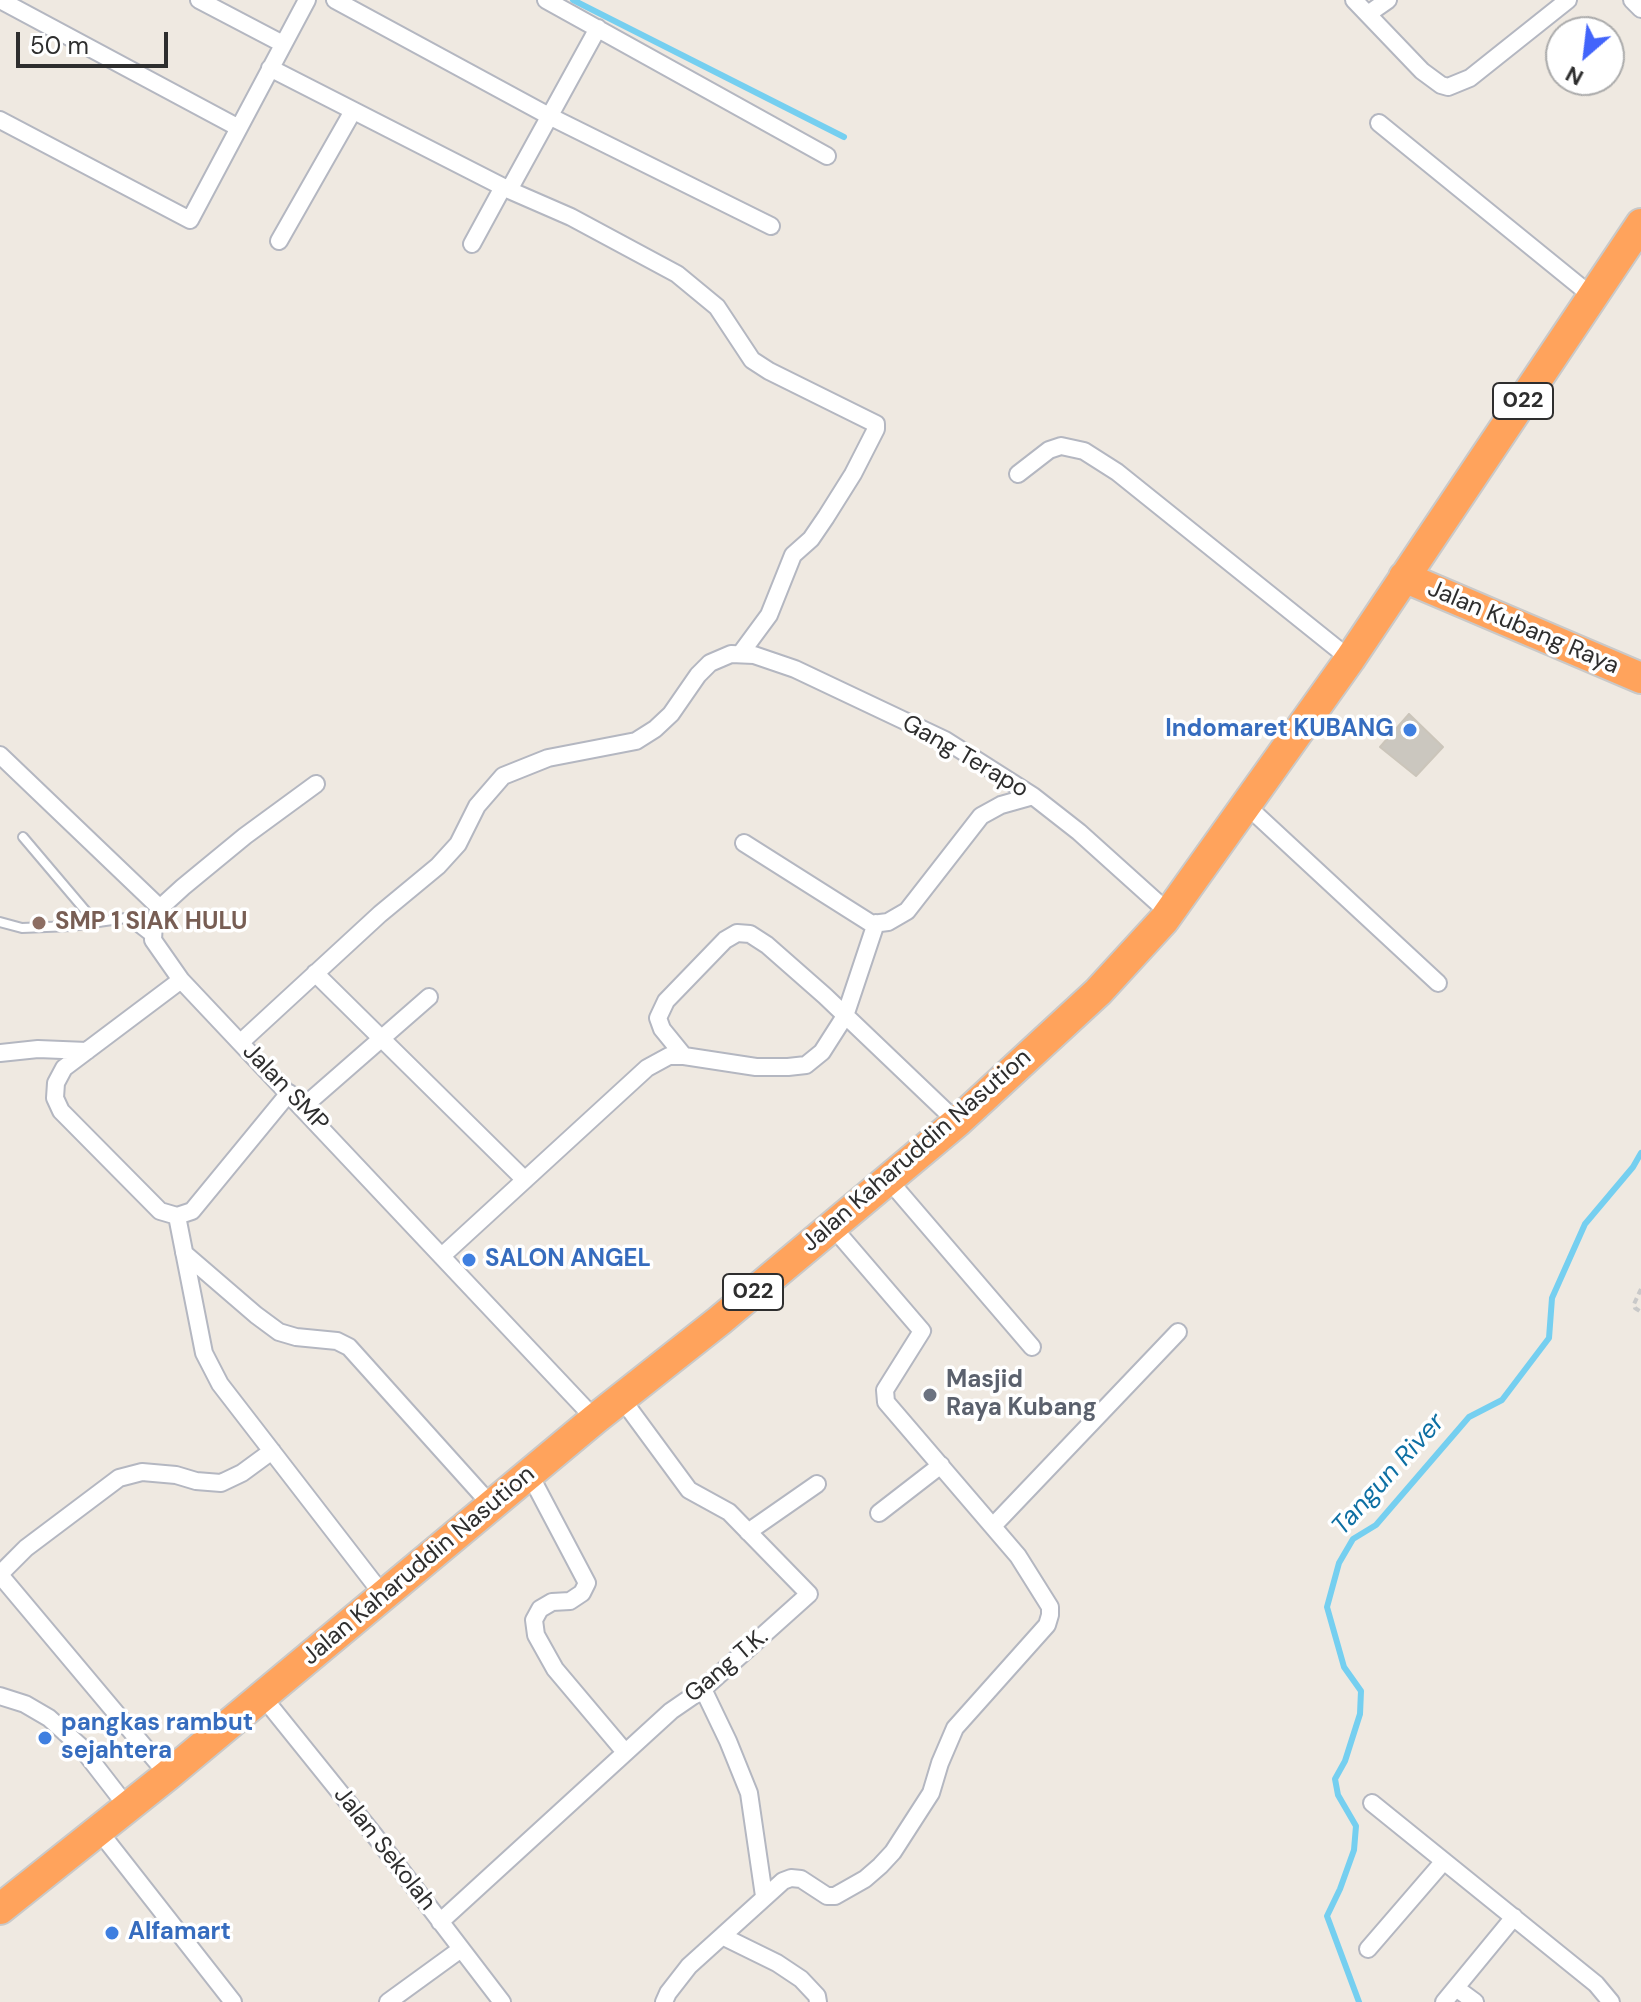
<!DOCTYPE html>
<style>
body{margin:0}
#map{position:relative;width:1641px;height:2002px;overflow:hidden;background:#efe9e1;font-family:"DM Sans",sans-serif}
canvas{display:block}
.north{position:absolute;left:1545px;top:16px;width:80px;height:80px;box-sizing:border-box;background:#fff;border:2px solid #ababab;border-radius:50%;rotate:208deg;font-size:22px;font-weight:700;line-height:32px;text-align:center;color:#2e2e2e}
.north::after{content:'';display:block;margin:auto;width:28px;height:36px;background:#4264fb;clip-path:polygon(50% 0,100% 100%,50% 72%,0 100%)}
.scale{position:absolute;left:16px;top:32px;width:152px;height:36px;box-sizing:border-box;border:4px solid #2e2e2e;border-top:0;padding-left:10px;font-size:24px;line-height:28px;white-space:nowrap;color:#2e2e2e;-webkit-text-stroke:6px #fff;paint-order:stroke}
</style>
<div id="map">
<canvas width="1641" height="2002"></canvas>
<div class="north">N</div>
<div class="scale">50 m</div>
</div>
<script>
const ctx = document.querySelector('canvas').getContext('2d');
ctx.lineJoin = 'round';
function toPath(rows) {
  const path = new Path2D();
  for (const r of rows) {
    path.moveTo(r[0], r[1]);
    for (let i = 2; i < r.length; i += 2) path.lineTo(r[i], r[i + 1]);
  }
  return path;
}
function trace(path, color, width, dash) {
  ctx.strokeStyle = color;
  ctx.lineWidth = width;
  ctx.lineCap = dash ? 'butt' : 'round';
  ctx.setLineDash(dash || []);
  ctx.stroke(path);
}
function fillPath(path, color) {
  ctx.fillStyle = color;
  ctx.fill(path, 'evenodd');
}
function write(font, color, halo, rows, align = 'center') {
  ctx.font = font + ' "DM Sans",sans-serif';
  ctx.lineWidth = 7;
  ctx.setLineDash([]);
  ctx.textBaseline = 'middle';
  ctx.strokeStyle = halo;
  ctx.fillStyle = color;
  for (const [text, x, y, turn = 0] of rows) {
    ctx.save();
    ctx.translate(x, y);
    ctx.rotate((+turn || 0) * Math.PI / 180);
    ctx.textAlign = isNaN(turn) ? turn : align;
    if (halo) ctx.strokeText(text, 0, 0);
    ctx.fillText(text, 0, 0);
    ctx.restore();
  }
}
trace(toPath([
 [573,0,844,137],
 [1359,2002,1327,1916,1340,1889,1354,1850,1356,1826,1338,1795,1335,1779,1345,1761,1360,1714,1361,1691,1344,1667,1327,1607,1339,1563,1353,1539,1376,1525,1469,1417,1502,1400,1549,1338,1552,1298,1585,1224,1633,1167,1641,1153]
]), '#75cff0', 6);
const building = toPath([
 [1409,714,1443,747,1416,776,1380,747,1409,714]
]);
fillPath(building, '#cbc7bf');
trace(building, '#cbc5ba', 2);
const lane = toPath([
 [23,837,95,922],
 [0,922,22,928,71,926,126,918,153,939]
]);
const street = toPath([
 [0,0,239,128],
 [199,0,283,44],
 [335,0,549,116,771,226],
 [546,0,827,156],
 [1354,0,1422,71,1441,85,1448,87,1470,78,1568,0],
 [1632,0,1641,9],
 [1368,14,1388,0],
 [270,68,509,190,571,217,677,274,717,307,752,360,769,371,876,424,876,429,853,474,826,517,811,539,793,555,769,615,741,653],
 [0,120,190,220,307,0],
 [1379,123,1593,297],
 [509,190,598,28],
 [279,241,353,111],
 [472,244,503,187],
 [1018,474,1049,450,1061,446,1084,451,1117,472,1350,659],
 [0,755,160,908,154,923,153,940,181,980,595,1419],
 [1246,805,1438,983],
 [744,843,872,924,888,922,907,911,981,816,1001,805,1033,796],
 [160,908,183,887,245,836,316,784],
 [315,973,525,1180],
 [181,980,64,1068,56,1083,55,1098,61,1111,160,1211,177,1216,192,1211,289,1093],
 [241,1042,380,914,438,866,458,844,477,806,503,776,548,758,636,741,655,729,671,714,698,675,710,663,731,654,754,655,795,669,945,740,1033,796,1079,832,1169,913],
 [0,1053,38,1049,87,1051],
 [684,1056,662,1029,658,1018,666,1001,725,940,737,933,750,934,767,945,825,996,957,1122],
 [303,1107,429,997],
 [887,1178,1032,1347],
 [177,1216,204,1353,220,1384,383,1595],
 [184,1253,256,1315,279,1332,296,1337,337,1341,349,1347,492,1506],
 [443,1255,647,1068,669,1056,684,1056,756,1067,788,1067,806,1065,822,1052,845,1016,876,923],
 [530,1475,587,1583,582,1593,570,1601,552,1602,540,1609,534,1620,536,1635,555,1669,625,1752],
 [879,1513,941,1465],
 [993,1526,1178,1332],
 [748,1532,817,1484],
 [0,1574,26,1548,119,1478,142,1472,176,1475,196,1481,221,1483,242,1473,272,1451],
 [0,1575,168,1775],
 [703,1689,728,1741,749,1793,764,1896],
 [0,1696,25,1704,49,1718,80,1746,128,1808],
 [263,1697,375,1836,502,2002],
 [1372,1803,1596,1984,1611,2002],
 [99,1831,233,2002],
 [440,1922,671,1711,703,1689,809,1594,729,1512,689,1490,622,1399],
 [722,1936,777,1963,801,1979,817,1996,818,2002],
 [1368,1949,1444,1861],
 [1456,1988,1475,2002],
 [388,2002,461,1949],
 [664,2002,668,1993,689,1966,783,1881,791,1878,801,1879,827,1896,835,1896,865,1879,880,1866,893,1852,931,1793,940,1763,955,1728,1047,1625,1050,1615,1050,1607,1018,1556,886,1402,885,1390,922,1331,831,1225],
 [1444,2002,1514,1917]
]);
const highway = toPath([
 [1404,577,1641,678],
 [0,1909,168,1775,595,1419,719,1321,957,1122,1098,992,1164,920,1350,659,1641,224]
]);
trace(lane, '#b4b7c1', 12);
trace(street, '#b4b7c1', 20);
trace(highway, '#c9c9c9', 34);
trace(toPath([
 [1641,1289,1634,1304,1635,1308,1641,1312]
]), '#c9c9c9', 4, [6, 4]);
trace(lane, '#fff', 8);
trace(street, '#fff', 16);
trace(highway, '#ffa35c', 30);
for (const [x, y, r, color] of [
 [1410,730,8,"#3f7fe0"],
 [39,923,8,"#8d6e63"],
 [469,1260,8,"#3f7fe0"],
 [930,1395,8,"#6b7280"],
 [45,1738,8,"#3f7fe0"],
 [112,1933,8,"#3f7fe0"]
]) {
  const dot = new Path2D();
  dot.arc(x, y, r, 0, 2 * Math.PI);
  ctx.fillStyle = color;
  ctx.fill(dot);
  trace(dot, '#fff', 3);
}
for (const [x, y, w] of [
 [1523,401,60],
 [753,1292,60]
]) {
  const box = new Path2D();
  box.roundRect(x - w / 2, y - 18, w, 36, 6);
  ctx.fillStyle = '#fff';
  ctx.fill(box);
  trace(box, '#2e2e2e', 2);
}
write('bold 22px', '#2e2e2e', null, [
 ["022",1523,401],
 ["022",753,1292]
]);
write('24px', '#2e2e2e', '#fff', [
 ["Jalan Kubang Raya",1523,628,23],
 ["Gang Terapo",965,757,30],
 ["Jalan SMP",285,1088,46],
 ["Jalan Kaharuddin Nasution",917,1151,-41],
 ["Jalan Kaharuddin Nasution",419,1566,-40],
 ["Gang T.K.",727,1666,-40],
 ["Jalan Sekolah",384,1849,52]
]);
write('bold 24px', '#366cbe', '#fff', [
 ["Indomaret KUBANG",1394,730,"right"],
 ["SALON ANGEL",485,1260],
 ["pangkas rambut",61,1724],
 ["sejahtera",61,1752],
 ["Alfamart",128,1933]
], 'left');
write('bold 24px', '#785e54', '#fff', [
 ["SMP 1 SIAK HULU",55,923]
], 'left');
write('bold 24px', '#5b616d', '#fff', [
 ["Masjid",946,1381],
 ["Raya Kubang",946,1409]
], 'left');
write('italic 26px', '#0d6fa3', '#fff', [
 ["Tangun River",1389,1475,-48]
]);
</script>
